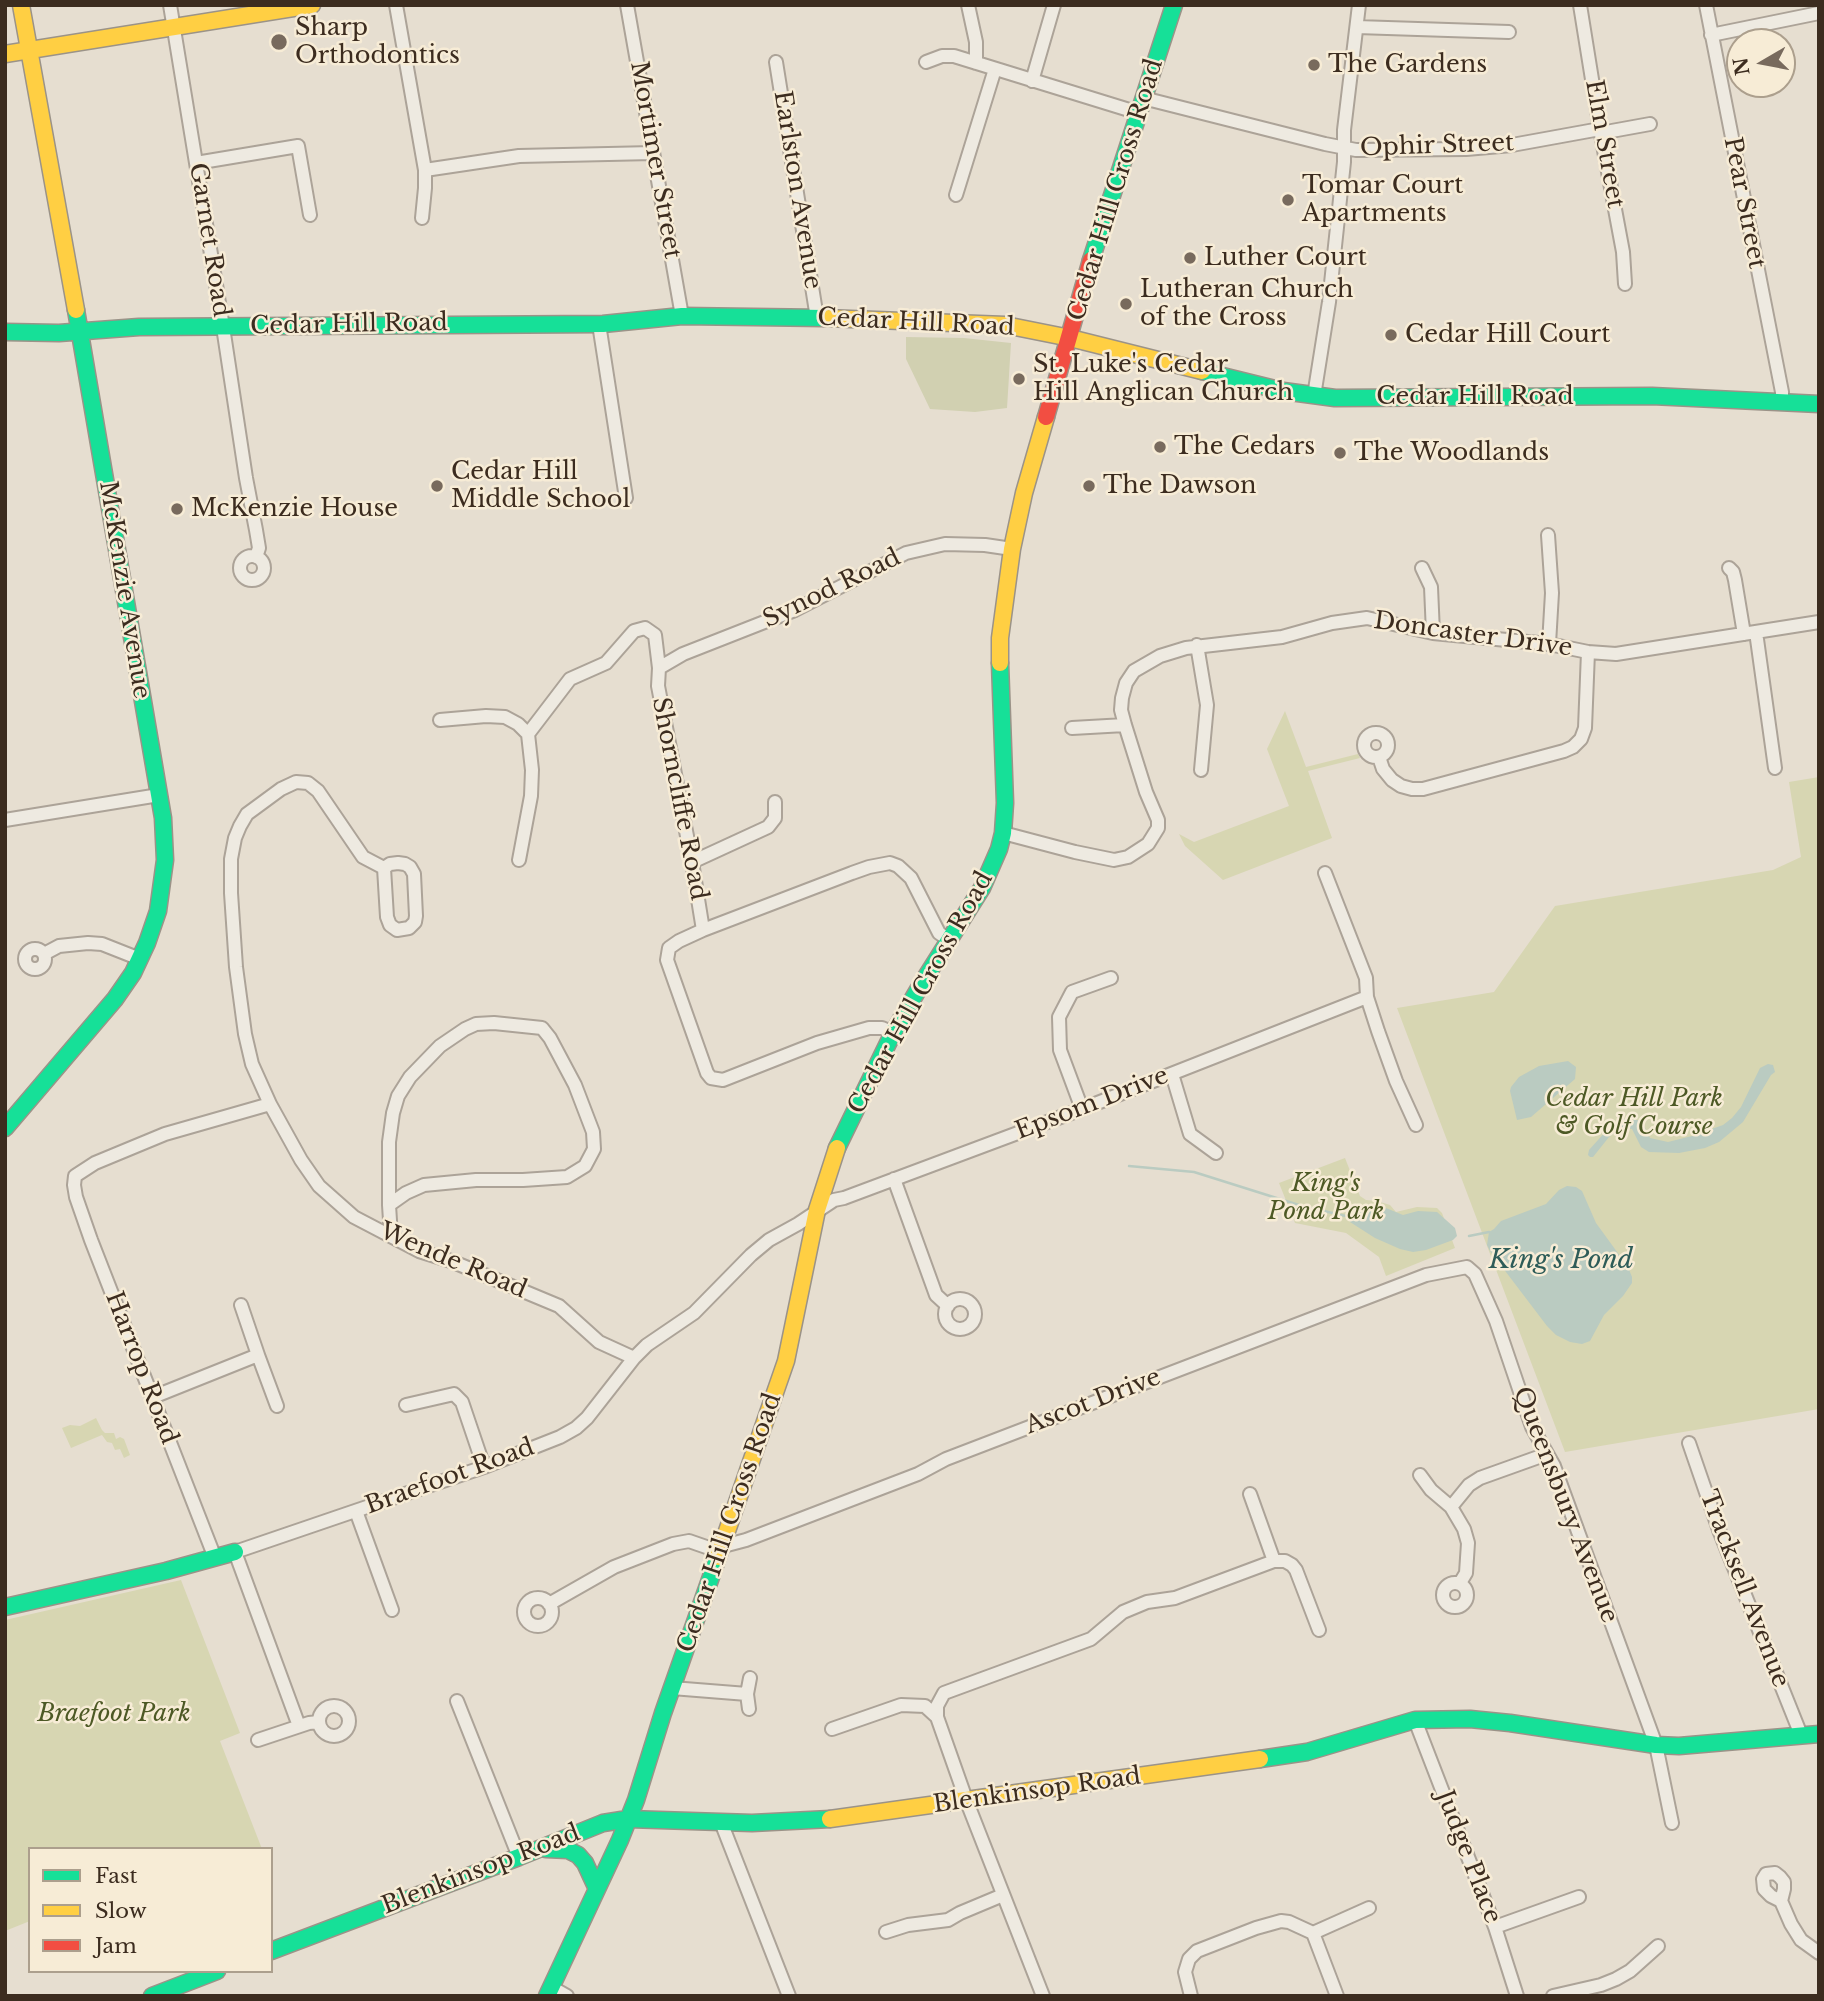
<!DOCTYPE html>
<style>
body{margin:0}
#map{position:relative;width:1824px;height:2001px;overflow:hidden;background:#e6ded0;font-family:"Libre Baskerville",serif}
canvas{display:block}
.frame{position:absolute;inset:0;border:7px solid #3c2c1f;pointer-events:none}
.legend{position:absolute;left:28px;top:1847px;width:245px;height:126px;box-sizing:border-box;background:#f7ecd6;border:2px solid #ac9f8d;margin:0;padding:9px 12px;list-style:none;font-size:21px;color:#3c2c1f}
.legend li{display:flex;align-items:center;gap:14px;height:35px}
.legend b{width:35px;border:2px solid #ac9f8d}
.north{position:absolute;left:1726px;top:28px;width:70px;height:70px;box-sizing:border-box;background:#f7ecd6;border:2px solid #ac9f8d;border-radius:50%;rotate:260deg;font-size:19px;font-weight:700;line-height:28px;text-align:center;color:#3c2c1f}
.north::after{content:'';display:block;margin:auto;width:24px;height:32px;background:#786a5d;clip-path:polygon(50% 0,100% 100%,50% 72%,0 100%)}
</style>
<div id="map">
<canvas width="1824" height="2001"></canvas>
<div class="frame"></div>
<ul class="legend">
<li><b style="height:9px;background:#16e098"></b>Fast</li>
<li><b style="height:9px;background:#ffcf43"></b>Slow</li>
<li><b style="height:9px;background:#f24e42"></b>Jam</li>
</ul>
<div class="north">N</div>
</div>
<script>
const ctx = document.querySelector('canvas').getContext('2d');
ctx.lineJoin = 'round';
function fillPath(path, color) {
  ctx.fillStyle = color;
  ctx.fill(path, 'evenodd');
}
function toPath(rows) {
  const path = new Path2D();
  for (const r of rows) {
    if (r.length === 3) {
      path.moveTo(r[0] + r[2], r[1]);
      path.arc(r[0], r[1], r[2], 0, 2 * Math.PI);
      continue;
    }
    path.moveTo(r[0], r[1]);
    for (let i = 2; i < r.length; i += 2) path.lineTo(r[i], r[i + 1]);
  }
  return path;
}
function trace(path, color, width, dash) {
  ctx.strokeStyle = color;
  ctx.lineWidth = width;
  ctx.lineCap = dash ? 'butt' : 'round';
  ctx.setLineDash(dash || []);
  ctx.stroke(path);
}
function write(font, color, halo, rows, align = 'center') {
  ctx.font = font + ' "Libre Baskerville",serif';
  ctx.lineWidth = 5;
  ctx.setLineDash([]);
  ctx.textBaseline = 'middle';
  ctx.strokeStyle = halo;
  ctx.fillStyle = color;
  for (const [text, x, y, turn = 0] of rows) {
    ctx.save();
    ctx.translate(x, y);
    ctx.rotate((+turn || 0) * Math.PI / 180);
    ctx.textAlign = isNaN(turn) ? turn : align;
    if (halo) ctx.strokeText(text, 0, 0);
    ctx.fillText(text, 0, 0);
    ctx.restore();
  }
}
fillPath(toPath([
 [1285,711,1306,767,1358,754,1360,758,1308,771,1332,838,1223,880,1185,846,1179,834,1194,842,1289,806,1267,749],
 [1819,777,1819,1409,1565,1452,1397,1008,1494,992,1555,906,1773,870,1801,857,1789,782],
 [1345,1158,1360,1196,1366,1200,1377,1201,1390,1205,1396,1212,1417,1207,1437,1208,1442,1213,1455,1248,1386,1276,1379,1257,1346,1233,1295,1223,1279,1183],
 [96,1418,102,1430,105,1433,114,1433,116,1439,120,1437,124,1439,130,1455,124,1458,120,1449,115,1450,112,1443,107,1442,102,1435,71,1448,62,1428,70,1425,80,1426],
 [181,1580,240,1733,220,1741,262,1849,30,1849,30,1921,5,1931,5,1620]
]), '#d7d6b2');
fillPath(toPath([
 [906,337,964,338,1011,343,1007,408,975,412,930,409,906,359]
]), '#d1d0b1');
fillPath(toPath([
 [1568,1061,1576,1067,1575,1079,1531,1117,1517,1120,1510,1091,1511,1087,1519,1077,1539,1066],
 [1768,1064,1773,1065,1775,1072,1771,1075,1743,1122,1719,1142,1705,1148,1679,1153,1649,1152,1641,1147,1632,1129,1621,1128,1609,1137,1593,1157,1590,1157,1588,1155,1589,1150,1607,1130,1623,1119,1637,1120,1642,1122,1650,1138,1668,1142,1692,1136,1723,1125,1732,1118,1741,1107,1760,1068],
 [1567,1186,1576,1187,1582,1191,1596,1223,1628,1267,1632,1277,1632,1283,1623,1296,1604,1315,1590,1341,1582,1344,1570,1342,1556,1335,1547,1326,1490,1251,1487,1245,1489,1232,1494,1229,1501,1221,1546,1204,1559,1190],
 [1372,1204,1381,1206,1403,1215,1418,1211,1437,1212,1455,1228,1457,1236,1453,1240,1426,1250,1413,1252,1400,1249,1375,1238,1350,1222,1347,1210,1353,1207]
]), '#bacbc1');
trace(toPath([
 [1129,1166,1194,1172,1302,1206,1350,1217],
 [1469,1236,1489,1232]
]), '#bacbc1', 2.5);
const street = toPath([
 [170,5,223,327,246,478,256,530,259,548,256,557],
 [396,5,425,170,425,188,422,218],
 [627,5,682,316],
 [968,5,976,42,976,63],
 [1580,5,1600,129,1623,252,1625,284],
 [1706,5,1782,392,1782,402],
 [1357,27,1509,32],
 [1711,35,1819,13],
 [776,62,817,318],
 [926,62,942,56,954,56,1139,113],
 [1032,81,1054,5],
 [1143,98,1325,144,1356,150,1466,149,1512,145,1600,129,1606,132,1650,124],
 [196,163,298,146,310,215],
 [425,170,519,156,653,153],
 [956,195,995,69],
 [599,324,626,498],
 [1314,396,1329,302,1344,162,1344,130,1359,5],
 [1548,535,1552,593,1549,644],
 [252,568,12],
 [1422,568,1431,587,1433,633],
 [1729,568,1733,572,1735,580,1744,634],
 [1756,632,1775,768],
 [1197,645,1207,705,1201,770],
 [659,668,683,654,795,610,906,553,945,544,985,545,1012,549],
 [440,720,486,716,505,717,518,724,528,734,570,679,606,663,634,631,645,628,655,635,659,668,658,686,692,862,703,930],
 [1072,728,1125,725],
 [1376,745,12],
 [1379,757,1383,769,1392,780,1401,786,1412,789,1423,789,1564,751,1573,747,1581,739,1585,728,1588,652],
 [5,820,159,795],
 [1003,833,1075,852,1114,860,1128,857,1148,844,1158,828,1158,820,1146,792,1125,725,1121,710,1122,698,1126,683,1134,671,1160,656,1186,648,1282,637,1332,623,1367,618,1433,633,1549,644,1588,652,1616,654,1819,622],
 [519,860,531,796,532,770,528,734],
 [692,862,768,827,775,818,775,802],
 [398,863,405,864,410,867,414,874,416,916,415,922,409,928,397,930,390,925,387,917,384,868,390,864,398,863],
 [1325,873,1366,978,1367,997,1378,1031,1396,1081,1416,1125],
 [35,959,10],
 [44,954,59,946,88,943,102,944,140,959],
 [893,1033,882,1028,869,1028,817,1043,723,1080,711,1078,707,1073,667,960,669,948,679,941,703,930,852,873,869,867,890,863,898,866,911,878,939,933,949,940],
 [1172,1074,1190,1134,1216,1153],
 [270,1104,252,1064,245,1034,236,967,231,893,231,859,235,838,240,826,247,814,281,789,296,782,308,783,318,791,363,857,384,868],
 [1082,1109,1060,1050,1059,1017,1072,992,1111,978],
 [894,1179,936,1295,948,1306],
 [389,1205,406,1193,424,1185,476,1180,523,1180,567,1177,585,1166,594,1149,593,1132,575,1085,550,1038,542,1028,494,1023,476,1024,465,1029,440,1046,410,1077,398,1096,393,1113,389,1142,389,1205,391,1236],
 [960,1314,15],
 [241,1305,258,1355],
 [153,1397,258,1355,277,1406],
 [406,1405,454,1394,462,1402,484,1467],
 [1689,1443,1719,1530,1801,1735],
 [1420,1475,1431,1490,1451,1507],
 [1250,1494,1274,1561],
 [356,1511,392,1610],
 [215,1558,91,1240,76,1197,74,1185,75,1176,95,1163,165,1134,270,1104,301,1160,319,1186,354,1217,419,1251,451,1261,559,1306,599,1342,634,1358],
 [1455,1595,12],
 [1460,1583,1466,1573,1468,1543,1464,1529,1451,1507,1469,1485,1480,1478,1547,1454],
 [538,1612,14],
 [549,1604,614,1567,673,1544,689,1541,712,1549,746,1540,918,1474,946,1459,1426,1275,1467,1267,1475,1274,1496,1321,1532,1427,1554,1466,1656,1745,1672,1823],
 [672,1688,747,1694],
 [457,1701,519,1857],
 [334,1721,15],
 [749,1709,747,1694,750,1678],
 [937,1717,967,1802,1043,1996],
 [1415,1720,1495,1927,1517,1996],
 [299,1726,235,1552,484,1467,560,1437,576,1428,587,1418,634,1358,647,1345,694,1313,751,1255,769,1240,798,1224,834,1200,844,1198,1082,1109,1367,997],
 [832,1729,901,1705,925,1706,937,1717,937,1706,944,1693,1091,1639,1123,1612,1147,1602,1175,1598,1274,1561,1285,1561,1292,1565,1296,1570,1319,1630],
 [258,1740,309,1723,319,1722],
 [721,1822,789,1996],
 [1781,1901,1771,1896,1764,1889,1763,1879,1766,1874,1775,1873,1780,1877,1784,1882,1784,1889,1781,1901,1791,1924,1801,1940,1819,1953],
 [1495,1927,1579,1897],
 [886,1932,908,1925,948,1920,960,1913,1003,1895],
 [1313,1933,1337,1996],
 [1313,1933,1369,1908],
 [551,1987,567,1996],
 [1191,1996,1185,1972,1189,1959,1197,1951,1256,1928,1281,1921,1289,1922,1313,1933],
 [1553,1996,1601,1985,1616,1979,1630,1971,1658,1946]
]);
const fast = toPath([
 [1091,260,1174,5],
 [5,332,59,333,139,327,603,324,682,316,825,318],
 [1202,371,1283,391,1335,398,1652,396,1819,404],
 [5,1128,115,999,133,973,147,943,158,911,165,860,163,818,76,310],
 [837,1148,893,1033,922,983,982,888,999,849,1003,833,1005,803,1000,663],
 [5,1607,166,1571,235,1552],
 [1260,1759,1307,1752,1415,1720,1470,1719,1510,1723,1656,1745,1679,1746,1819,1734],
 [546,1849,568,1850,578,1855,585,1863,597,1889],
 [271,1951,519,1857,603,1823,628,1819,752,1823,830,1819],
 [152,1996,217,1971],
 [547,1996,620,1840,636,1800,663,1713,718,1557]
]);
const slow = toPath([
 [21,5,76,310],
 [5,54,312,5],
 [825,318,1005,325,1070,338,1202,371],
 [1000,663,1000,638,1012,549,1024,493,1046,417],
 [718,1557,786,1361,817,1210,837,1148],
 [830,1819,1260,1759]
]);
const jam = toPath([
 [1046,417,1091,260]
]);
trace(street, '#aca398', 16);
trace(fast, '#9b9388', 19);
trace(slow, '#9b9388', 19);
trace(jam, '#9b9388', 19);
trace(street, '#eeeae1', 12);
trace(fast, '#16e098', 16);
trace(slow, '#ffcf43', 16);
trace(jam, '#f24e42', 16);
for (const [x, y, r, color] of [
 [279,42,9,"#786a5d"],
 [1314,65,7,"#786a5d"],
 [1288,200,7,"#786a5d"],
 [1190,258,7,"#786a5d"],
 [1126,304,7,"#786a5d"],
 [1391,335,7,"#786a5d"],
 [1019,379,7,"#786a5d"],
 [1160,447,7,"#786a5d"],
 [1340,453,7,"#786a5d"],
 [437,486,7,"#786a5d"],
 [1089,486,7,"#786a5d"],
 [177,509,7,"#786a5d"]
]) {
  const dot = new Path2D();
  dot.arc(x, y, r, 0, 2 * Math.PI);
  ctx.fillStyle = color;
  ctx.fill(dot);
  trace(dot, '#f7ecd6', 2.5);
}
write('24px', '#3c2c1f', '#f7ecd6', [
 ["Sharp",295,28],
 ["Orthodontics",295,56],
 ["The Gardens",1328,65],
 ["Tomar Court",1302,186],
 ["Apartments",1302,214],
 ["Luther Court",1204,258],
 ["Lutheran Church",1140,290],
 ["of the Cross",1140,318],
 ["Cedar Hill Court",1405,335],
 ["St. Luke's Cedar",1033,365],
 ["Hill Anglican Church",1033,393],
 ["The Cedars",1174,447],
 ["The Woodlands",1354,453],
 ["Cedar Hill",451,472],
 ["Middle School",451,500],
 ["The Dawson",1103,486],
 ["McKenzie House",191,509]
], 'left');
write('24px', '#3c2c1f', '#f7ecd6', [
 ["Elm Street",1604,144,80],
 ["Ophir Street",1437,146,-2],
 ["Mortimer Street",655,160,80],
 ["Earlston Avenue",797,190,81],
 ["Cedar Hill Cross Road",1116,190,-73],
 ["Pear Street",1744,203,79],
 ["Garnet Road",209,240,81],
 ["Cedar Hill Road",916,323,3],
 ["Cedar Hill Road",349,325,-1],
 ["Cedar Hill Road",1475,397],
 ["Synod Road",832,589,-26],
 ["McKenzie Avenue",124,590,81],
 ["Doncaster Drive",1473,635,8],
 ["Shorncliffe Road",679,799,79],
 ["Cedar Hill Cross Road",921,993,-61],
 ["Epsom Drive",1092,1104,-21],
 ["Wende Road",453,1261,23],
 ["Harrop Road",141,1368,69],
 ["Ascot Drive",1093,1402,-21],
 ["Braefoot Road",450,1477,-20],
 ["Queensbury Avenue",1565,1505,69],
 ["Cedar Hill Cross Road",730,1523,-71],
 ["Tracksell Avenue",1744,1589,69],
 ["Blenkinsop Road",1037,1791,-8],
 ["Judge Place",1468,1857,69],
 ["Blenkinsop Road",481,1870,-21]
]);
write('italic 24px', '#4d5925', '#f7ecd6', [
 ["Cedar Hill Park",1634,1099],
 ["& Golf Course",1634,1127],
 ["King's",1326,1184],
 ["Pond Park",1326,1212],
 ["Braefoot Park",114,1714]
]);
write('italic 26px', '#2e5c58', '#f7ecd6', [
 ["King's Pond",1561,1261]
]);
</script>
